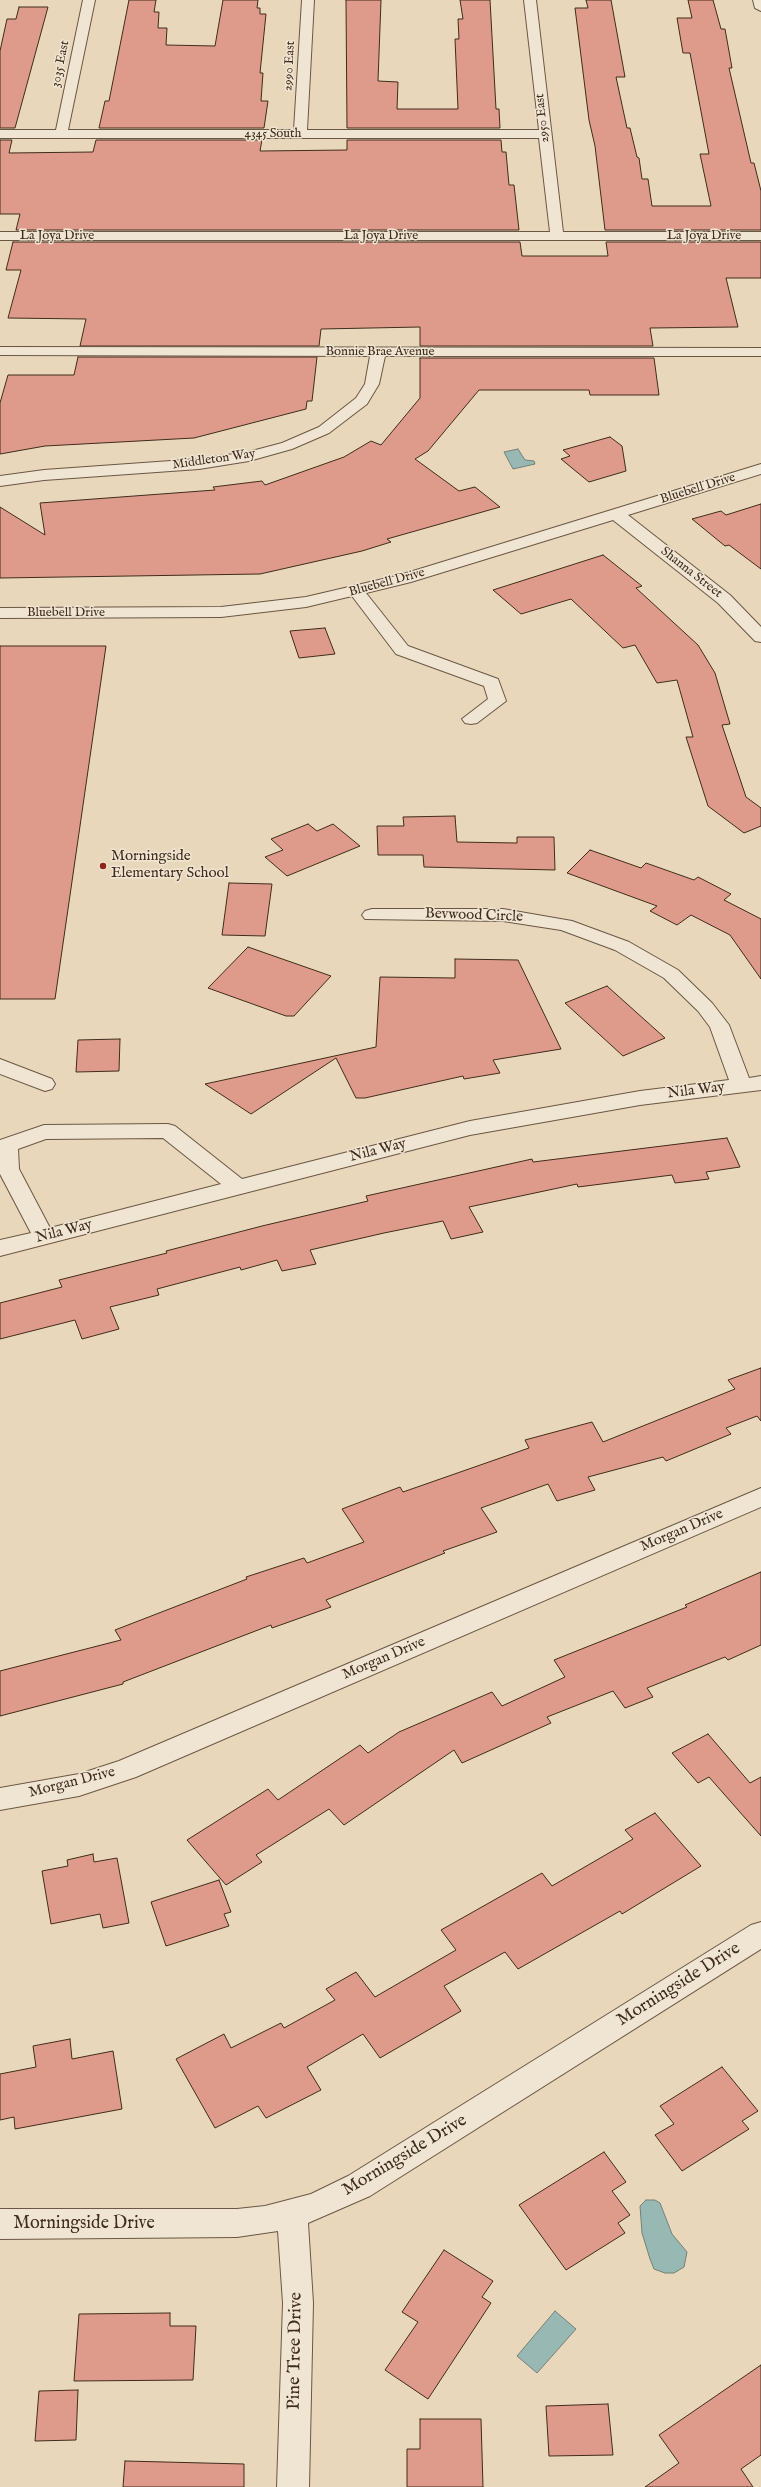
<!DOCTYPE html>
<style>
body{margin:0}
canvas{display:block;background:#e8d7bb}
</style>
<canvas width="761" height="2487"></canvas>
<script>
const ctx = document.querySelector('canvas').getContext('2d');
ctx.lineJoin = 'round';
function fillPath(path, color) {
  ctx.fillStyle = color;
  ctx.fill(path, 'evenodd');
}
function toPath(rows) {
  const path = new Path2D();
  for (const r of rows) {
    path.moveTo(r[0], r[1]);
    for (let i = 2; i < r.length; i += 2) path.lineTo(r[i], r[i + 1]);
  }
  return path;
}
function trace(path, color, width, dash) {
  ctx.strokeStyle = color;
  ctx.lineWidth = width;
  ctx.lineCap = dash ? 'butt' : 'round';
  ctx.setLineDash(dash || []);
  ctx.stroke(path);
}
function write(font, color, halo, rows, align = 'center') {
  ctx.font = font + ' "IM FELL English",serif';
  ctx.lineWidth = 3;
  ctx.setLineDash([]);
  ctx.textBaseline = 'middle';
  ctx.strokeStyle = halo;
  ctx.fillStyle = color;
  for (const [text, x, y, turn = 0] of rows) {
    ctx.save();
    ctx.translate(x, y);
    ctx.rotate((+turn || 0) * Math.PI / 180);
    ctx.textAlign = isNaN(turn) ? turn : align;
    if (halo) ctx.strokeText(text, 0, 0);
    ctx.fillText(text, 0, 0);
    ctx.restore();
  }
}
const water = toPath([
 [518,449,525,460,534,461,535,464,513,469,504,452,518,449],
 [646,2200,655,2200,660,2203,672,2234,687,2252,684,2267,674,2273,665,2273,654,2269,650,2259,642,2233,640,2206,646,2200],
 [555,2311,576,2329,537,2373,517,2356,555,2311]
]);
fillPath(water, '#98b8b4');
trace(water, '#758077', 1);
const building = toPath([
 [129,0,156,0,154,12,159,12,158,28,167,28,166,45,215,46,223,0,258,0,257,8,260,8,260,14,266,14,260,73,263,73,261,101,268,101,264,128,99,128,105,101,109,101,129,0],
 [346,0,381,0,378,81,398,82,397,109,458,109,455,39,459,39,458,19,463,19,460,0,490,0,496,109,499,109,500,128,347,128,346,0],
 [586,0,611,0,625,77,616,77,627,128,630,128,637,157,639,158,642,179,648,179,652,206,711,206,700,154,709,154,690,53,683,53,677,18,692,18,688,0,713,0,721,29,725,29,732,68,729,68,751,163,754,163,761,191,761,230,605,230,595,146,589,120,575,8,588,8,586,0],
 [19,7,48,7,15,128,0,128,0,51,7,19,16,19,19,7],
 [0,140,12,140,9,153,93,152,96,140,262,140,260,151,347,150,347,140,501,140,502,152,506,152,509,185,514,185,519,230,16,230,20,214,0,214,0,140],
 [13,242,520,242,522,256,608,256,606,242,761,242,761,278,726,278,738,327,650,328,653,346,420,346,420,327,321,329,319,346,80,346,86,319,8,318,21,270,6,270,13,242],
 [78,357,317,357,312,401,307,401,306,409,194,438,45,446,0,454,0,403,8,375,74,375,78,357],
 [420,358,654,358,659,395,590,395,589,390,479,390,428,451,415,459,459,491,475,487,500,507,387,539,391,542,362,551,260,574,0,578,0,507,45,535,40,503,215,490,213,487,262,481,265,485,344,457,371,441,381,445,420,398,420,358],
 [610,437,622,446,626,471,589,482,561,459,570,456,563,450,610,437],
 [761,504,761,569,729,545,725,546,692,519,721,511,726,515,761,504],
 [603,555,642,586,636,588,698,645,715,673,730,724,722,725,746,797,761,808,761,826,744,833,708,806,686,737,693,737,677,680,657,683,635,645,623,648,571,599,521,614,493,590,603,555],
 [325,628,335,654,299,658,290,631,325,628],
 [0,646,106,646,55,999,0,999,0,646],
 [455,816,457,842,517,843,517,837,554,837,555,870,424,867,423,855,378,855,377,826,404,826,403,817,455,816],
 [308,824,317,831,333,824,360,846,287,876,265,857,283,850,271,839,308,824],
 [590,850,641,868,646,863,694,880,698,877,731,894,724,900,761,919,761,979,730,935,691,915,677,925,650,911,657,906,567,873,590,850],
 [229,883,272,884,265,936,222,935,229,883],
 [248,947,331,976,294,1016,286,1016,208,988,248,947],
 [455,959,518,960,561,1049,493,1060,500,1073,464,1079,463,1076,365,1098,356,1098,336,1058,251,1114,205,1084,376,1047,380,977,455,978,455,959],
 [607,986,665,1038,623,1056,565,1003,607,986],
 [120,1039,119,1071,76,1072,78,1040,120,1039],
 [727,1138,740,1167,706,1172,709,1179,675,1183,672,1175,578,1187,577,1184,469,1207,483,1232,451,1239,443,1221,384,1233,310,1250,316,1264,282,1271,277,1260,241,1270,240,1267,157,1289,159,1295,110,1307,119,1329,82,1339,75,1320,0,1339,0,1303,62,1287,59,1280,167,1253,166,1251,262,1226,368,1201,366,1196,532,1159,533,1162,727,1138],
 [761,1368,761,1421,757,1416,726,1428,731,1434,666,1461,663,1457,588,1477,595,1490,557,1501,548,1484,481,1508,497,1532,443,1551,445,1553,326,1600,331,1607,272,1628,271,1625,123,1682,123,1684,0,1716,0,1671,121,1640,115,1630,247,1579,246,1577,304,1558,307,1563,364,1542,342,1509,400,1487,403,1492,529,1448,525,1440,592,1422,603,1442,735,1389,728,1380,761,1368],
 [761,1572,761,1645,728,1660,725,1657,647,1688,653,1697,625,1708,613,1691,547,1717,551,1723,462,1763,454,1750,344,1825,329,1809,256,1855,262,1862,226,1885,187,1840,268,1789,278,1800,360,1745,368,1753,399,1732,492,1692,502,1706,565,1677,554,1660,687,1607,685,1605,761,1572],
 [708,1734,750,1783,761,1777,761,1836,709,1777,698,1783,672,1753,708,1734],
 [655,1813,701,1866,622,1914,620,1911,518,1969,505,1952,444,1986,461,2011,380,2058,363,2034,307,2067,321,2090,266,2118,258,2106,215,2128,176,2059,224,2034,231,2048,281,2023,284,2028,335,2000,326,1989,356,1972,375,1997,456,1950,441,1930,542,1873,552,1886,633,1839,625,1830,655,1813],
 [93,1854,94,1862,117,1858,129,1923,103,1928,100,1914,51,1924,42,1871,68,1866,67,1860,93,1854],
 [219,1880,231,1912,224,1914,229,1926,166,1946,151,1902,219,1880],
 [70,2039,72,2059,113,2051,122,2109,15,2129,14,2117,0,2120,0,2074,36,2067,33,2046,70,2039],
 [722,2067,758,2111,742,2121,749,2129,682,2171,655,2135,674,2124,660,2106,722,2067],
 [604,2152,626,2182,612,2191,630,2215,618,2223,625,2233,566,2270,519,2205,604,2152],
 [444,2250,493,2281,482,2297,491,2303,428,2399,385,2370,418,2322,402,2312,444,2250],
 [170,2313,170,2326,196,2326,193,2380,74,2381,79,2314,170,2313],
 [761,2365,761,2455,741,2469,753,2487,645,2487,679,2463,659,2435,761,2365],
 [78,2390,76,2440,35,2441,39,2391,78,2390],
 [608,2404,613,2455,549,2456,546,2406,608,2404],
 [420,2419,481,2419,483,2487,407,2487,407,2449,420,2449,420,2419],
 [125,2461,244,2464,244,2487,123,2487,125,2461]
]);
fillPath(building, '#de9b8c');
trace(building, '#402c1b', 1);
const minor = toPath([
 [83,0,95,0,68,130,294,130,302,0,314,0,307,130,539,130,524,0,536,0,563,232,761,232,761,240,0,240,0,232,550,232,539,138,0,138,0,130,56,130,83,0],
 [753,0,761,0,761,11,755,8,753,0],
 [0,347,761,348,761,356,385,356,379,384,367,404,329,433,292,449,249,461,199,469,44,480,0,486,0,476,44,470,199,459,248,452,282,443,319,427,356,398,365,384,370,356,0,355,0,347],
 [761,464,761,474,628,515,730,595,761,627,761,642,755,641,718,603,613,520,411,582,366,593,408,646,498,679,506,701,477,723,471,724,465,723,462,719,488,699,484,686,396,654,352,596,306,607,221,617,0,618,0,608,221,607,306,597,400,575,761,464],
 [372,909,503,909,572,921,629,942,678,970,712,1003,729,1025,749,1078,761,1076,761,1090,640,1105,470,1135,0,1256,0,1240,31,1233,0,1174,0,1140,44,1125,168,1124,175,1126,242,1179,470,1121,640,1091,729,1080,710,1027,698,1011,664,978,615,950,561,930,503,921,365,919,362,915,365,911,372,909],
 [163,1138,221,1184,50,1228,19,1169,18,1149,46,1139,163,1138],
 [0,1059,52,1079,55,1084,52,1089,45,1091,0,1074,0,1059],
 [761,1488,761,1507,136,1777,79,1796,0,1810,0,1788,79,1774,119,1761,761,1488],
 [761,1922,761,1949,370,2196,308,2223,313,2303,309,2487,277,2487,283,2303,278,2231,237,2237,0,2239,0,2209,237,2209,265,2206,311,2194,348,2176,751,1925,761,1922]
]);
trace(minor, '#6a5743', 2);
fillPath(minor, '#f0e5d3');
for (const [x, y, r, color] of [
 [103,866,4,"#8f2418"]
]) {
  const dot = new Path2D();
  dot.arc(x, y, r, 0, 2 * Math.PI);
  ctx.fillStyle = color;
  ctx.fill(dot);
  trace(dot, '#f0e5d3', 1.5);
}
write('13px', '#402c1b', '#f0e5d3', [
 ["3035 East",61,64,-78],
 ["2990 East",290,66,-87],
 ["2950 East",543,118,-96],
 ["4345 South",273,134],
 ["La Joya Drive",57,236],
 ["La Joya Drive",381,236],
 ["La Joya Drive",704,236],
 ["Bonnie Brae Avenue",380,352],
 ["Middleton Way",214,460,-8],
 ["Bluebell Drive",698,489,-17],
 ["Shanna Street",691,573,38],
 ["Bluebell Drive",387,583,-15],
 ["Bluebell Drive",66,613]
]);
write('15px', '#402c1b', '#f0e5d3', [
 ["Morningside",111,857],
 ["Elementary School",111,874]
], 'left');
write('15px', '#402c1b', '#f0e5d3', [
 ["Bevwood Circle",474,916,2],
 ["Nila Way",696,1091,-7],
 ["Nila Way",378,1151,-14],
 ["Nila Way",64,1232,-14],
 ["Morgan Drive",682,1531,-23],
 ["Morgan Drive",384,1659,-23],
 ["Morgan Drive",72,1783,-14]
]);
write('18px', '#402c1b', '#f0e5d3', [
 ["Morningside Drive",679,1985,-32],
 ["Morningside Drive",405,2156,-31],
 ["Morningside Drive",84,2224],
 ["Pine Tree Drive",296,2351,-89]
]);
</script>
